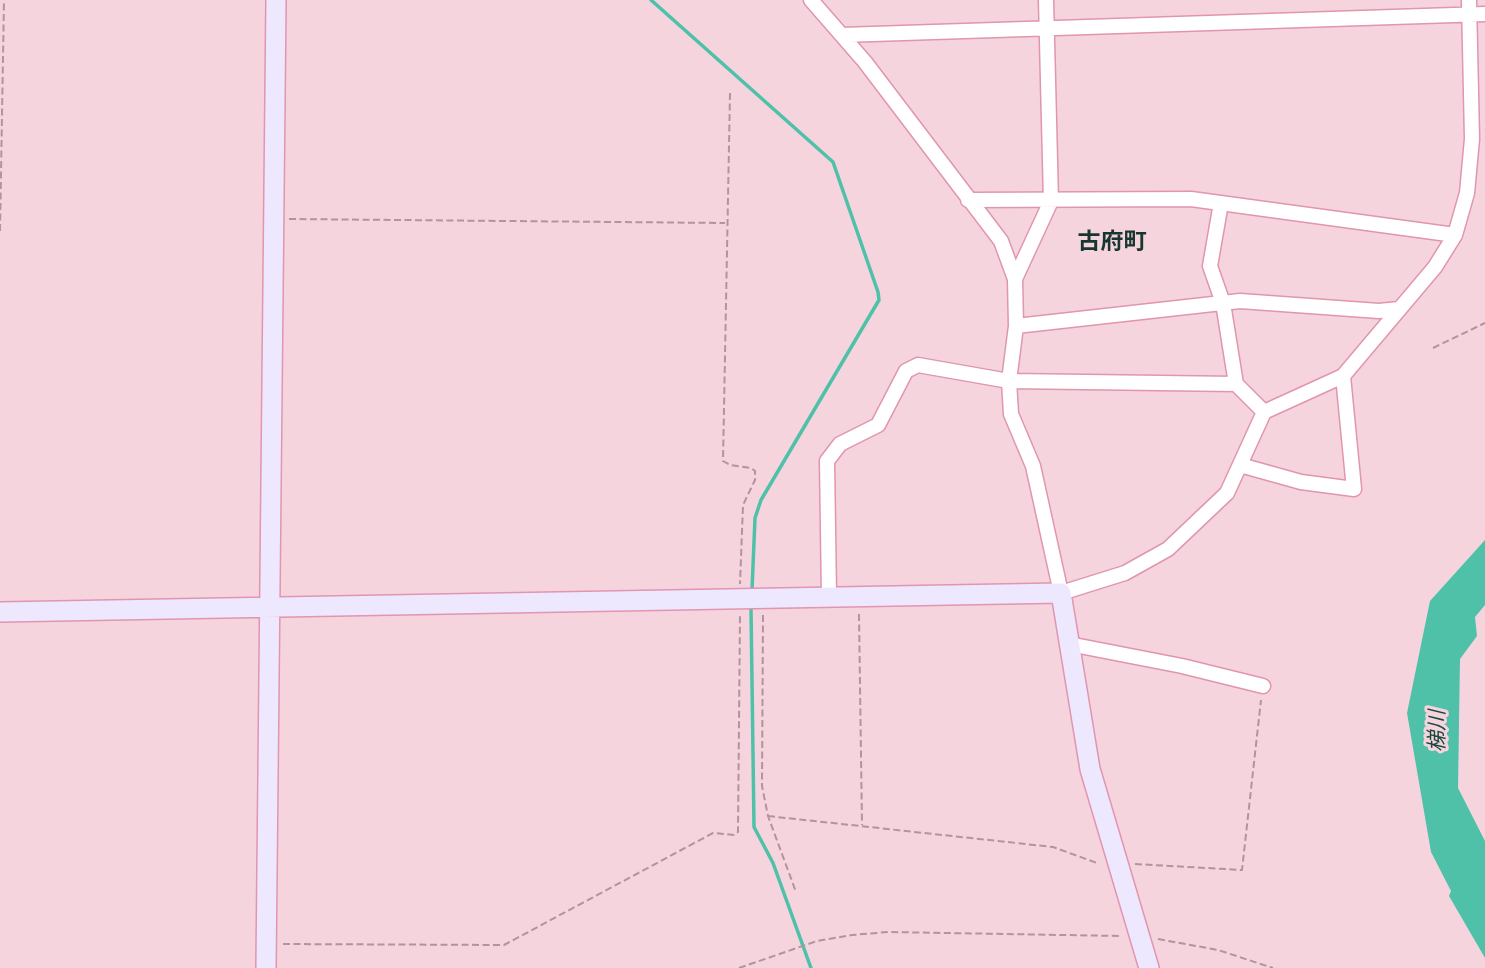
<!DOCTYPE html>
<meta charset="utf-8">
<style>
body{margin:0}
canvas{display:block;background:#f5d4de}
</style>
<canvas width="1485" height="968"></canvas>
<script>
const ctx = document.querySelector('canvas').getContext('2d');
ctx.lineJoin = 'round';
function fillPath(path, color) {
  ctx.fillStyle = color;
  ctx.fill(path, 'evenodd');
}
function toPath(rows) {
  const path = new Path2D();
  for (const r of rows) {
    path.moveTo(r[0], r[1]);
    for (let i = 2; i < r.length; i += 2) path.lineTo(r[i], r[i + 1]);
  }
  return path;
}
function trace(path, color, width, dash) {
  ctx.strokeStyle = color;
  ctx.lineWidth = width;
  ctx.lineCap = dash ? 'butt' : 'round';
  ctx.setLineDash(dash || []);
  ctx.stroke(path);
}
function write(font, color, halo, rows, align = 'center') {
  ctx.font = font + ' Merriweather,"Noto Sans JP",serif';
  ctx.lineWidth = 6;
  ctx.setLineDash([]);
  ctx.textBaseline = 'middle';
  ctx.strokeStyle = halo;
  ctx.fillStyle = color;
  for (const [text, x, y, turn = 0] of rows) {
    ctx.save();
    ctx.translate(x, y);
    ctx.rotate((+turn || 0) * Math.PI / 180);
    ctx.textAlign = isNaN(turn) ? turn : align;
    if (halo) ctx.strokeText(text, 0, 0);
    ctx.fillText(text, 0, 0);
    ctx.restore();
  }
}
fillPath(toPath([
 [1485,540,1485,605,1475,617,1477,636,1460,659,1458,788,1485,841,1485,958,1449,896,1451,891,1431,852,1407,713,1430,601]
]), '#50c1a9');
trace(toPath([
 [651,0,833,162,878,292,879,300,761,500,755,518,752,590],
 [751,608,754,827,773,863,811,968]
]), '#50c1a9', 3.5);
const street = toPath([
 [811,0,865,62,1001,241,1015,279,1016,326,1009,381,1011,414,1033,466,1061,593,1125,573,1168,549,1227,493,1264,412,1343,376,1435,267,1455,235,1467,193,1472,139,1469,0],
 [842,35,1485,14],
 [968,200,1191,199,1455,235],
 [1221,203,1210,266,1223,303,1236,384,1264,412],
 [1015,279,1051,201,1046,0],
 [1016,326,1240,301,1379,311,1399,309],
 [1240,465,1301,482,1354,489,1343,376],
 [829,596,827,461,840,444,878,425,906,371,918,365,1009,381,1236,384],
 [1069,644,1182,666,1263,686]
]);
const secondary = toPath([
 [0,612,1061,593,1090,769,1149,968],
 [266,968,276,0]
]);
trace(street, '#e195b0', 17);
trace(secondary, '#e195b0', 22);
trace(toPath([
 [730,93,723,461,730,465,751,468,755,471,755,480,743,505,740,584],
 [289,219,725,223],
 [0,231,4,0],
 [1433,348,1485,323],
 [859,614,862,825],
 [763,615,762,786,768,816,796,892],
 [768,816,1053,847,1097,863],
 [1135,864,1242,870,1261,700],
 [1158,939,1218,950,1273,968],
 [283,944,504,945,713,833,734,835,738,832,740,614],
 [739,968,817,941,852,935,888,932,1121,936]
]), '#b3939e', 2, [7, 3.5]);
trace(street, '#fff', 14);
trace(secondary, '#eee8fe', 19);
write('italic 21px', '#17483e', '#f5d4de', [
 ["梯川",1438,731,-90]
]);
write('bold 23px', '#16362f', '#f5d4de', [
 ["古府町",1112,242]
]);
</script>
